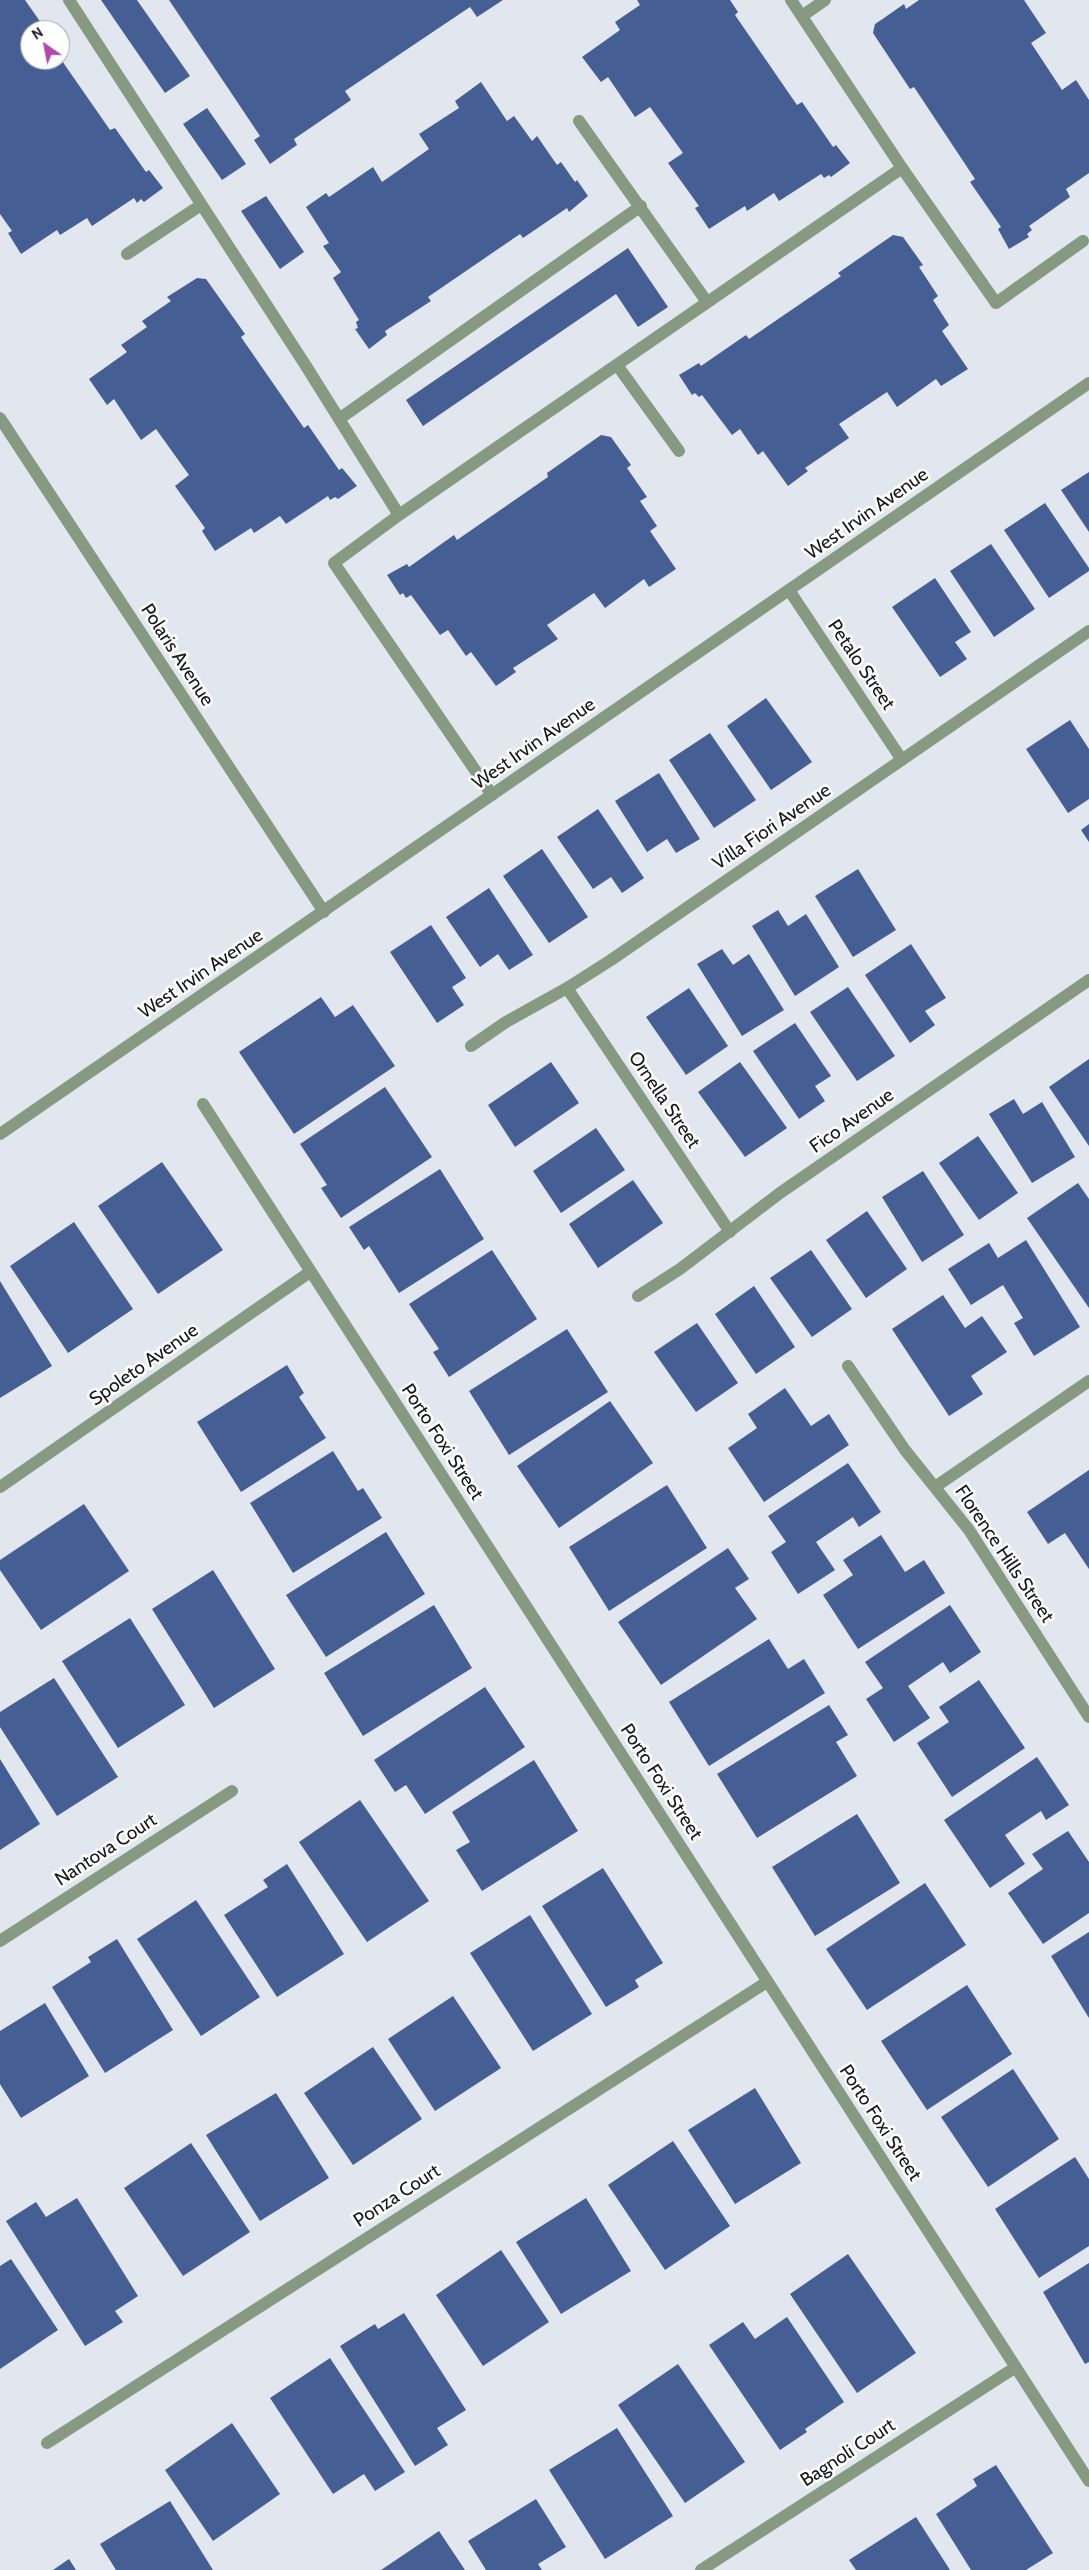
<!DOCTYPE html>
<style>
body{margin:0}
#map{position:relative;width:1089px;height:2570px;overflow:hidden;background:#e2e6ee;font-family:Cabin,sans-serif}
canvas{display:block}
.north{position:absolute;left:20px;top:20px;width:50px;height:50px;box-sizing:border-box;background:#fff;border:1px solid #a2a2a3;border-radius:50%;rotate:327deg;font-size:14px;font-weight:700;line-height:20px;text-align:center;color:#16171a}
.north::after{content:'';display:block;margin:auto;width:18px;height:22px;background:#b148aa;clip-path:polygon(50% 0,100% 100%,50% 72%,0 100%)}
</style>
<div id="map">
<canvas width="1089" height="2570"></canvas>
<div class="north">N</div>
</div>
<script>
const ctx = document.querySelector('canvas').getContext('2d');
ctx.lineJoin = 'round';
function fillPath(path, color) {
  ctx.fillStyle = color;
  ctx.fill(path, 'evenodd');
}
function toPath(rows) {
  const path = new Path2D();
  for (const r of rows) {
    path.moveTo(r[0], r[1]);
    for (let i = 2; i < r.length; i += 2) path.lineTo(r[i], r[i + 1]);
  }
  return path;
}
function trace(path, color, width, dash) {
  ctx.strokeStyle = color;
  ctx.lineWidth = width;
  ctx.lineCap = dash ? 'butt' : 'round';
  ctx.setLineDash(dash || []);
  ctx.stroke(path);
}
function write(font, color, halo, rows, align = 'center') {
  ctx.font = font + ' Cabin,sans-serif';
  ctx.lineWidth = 5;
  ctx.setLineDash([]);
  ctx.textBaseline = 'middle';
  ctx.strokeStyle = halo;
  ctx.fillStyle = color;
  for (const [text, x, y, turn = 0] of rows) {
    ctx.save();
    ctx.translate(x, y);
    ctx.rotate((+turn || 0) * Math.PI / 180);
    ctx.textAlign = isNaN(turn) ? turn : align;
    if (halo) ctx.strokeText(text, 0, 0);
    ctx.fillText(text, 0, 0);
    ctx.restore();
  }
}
fillPath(toPath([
 [0,0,25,0,46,30,30,30,30,60,60,60,60,58,110,130,115,128,146,172,149,170,163,188,144,202,141,199,137,203,134,198,92,226,87,218,60,235,57,230,21,254,8,233,12,231,0,214],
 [101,0,137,0,190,76,165,93],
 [169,0,503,0,477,17,470,7,345,91,351,100,294,139,297,145,270,164,254,140,260,136],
 [637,0,730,0,738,12,735,15,797,105,802,102,833,147,836,145,850,163,831,177,829,175,824,178,821,174,779,201,774,193,747,211,745,206,709,229,695,208,699,206,668,163,683,153,650,107,635,117,608,77,601,82,582,57,620,30,615,22,640,5],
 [919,0,1024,0,1046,33,1031,43,1062,90,1076,80,1089,100,1089,173,1066,189,1070,197,1029,226,1032,230,1027,234,1029,237,1009,249,998,229,1001,227,970,182,975,179,914,87,910,89,873,33,875,24,884,18,904,4,906,9],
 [481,82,507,121,514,116,532,141,537,136,557,165,561,162,575,182,577,180,588,196,569,212,567,208,523,238,520,234,428,297,431,301,385,331,387,335,369,349,355,329,358,328,356,322,359,320,333,278,341,272,323,246,329,243,306,207,326,193,329,197,373,167,382,182,429,149,419,134,459,108,455,101],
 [207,108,246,164,222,180,183,124],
 [266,196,304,252,280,269,241,211],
 [893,235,903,237,923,265,919,267,938,296,933,300,949,325,942,331,968,369,941,386,936,379,897,407,887,392,839,424,849,438,805,468,808,471,788,486,763,451,758,455,740,429,732,435,702,395,699,397,695,393,692,395,679,375,699,363,701,366,746,335,749,339,841,276,838,273],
 [628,248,668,307,638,327,616,294,423,426,406,400],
 [197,278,206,279,245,334,241,337,304,428,308,425,339,470,342,468,357,486,338,499,335,497,330,500,328,496,286,524,280,516,254,533,251,528,215,551,202,531,205,528,175,486,189,475,156,429,141,440,114,399,107,405,89,379,127,352,121,345,147,327,142,321,171,301,167,297],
 [601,435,611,437,631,465,627,468,647,497,640,501,657,526,650,531,676,569,649,587,644,579,605,608,594,593,547,625,558,639,513,668,516,672,496,686,471,652,466,656,448,630,440,635,411,595,406,598,403,593,400,595,387,575,407,564,409,567,454,535,457,540,548,477,547,473],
 [1089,472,1089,532,1061,490],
 [1045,503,1089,568,1089,571,1049,598,1004,530],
 [991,544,1035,609,994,637,950,571],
 [935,578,971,632,955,642,967,659,940,677,892,607],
 [766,698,812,762,771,790,727,726],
 [1070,720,1089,749,1089,799,1068,813,1026,749],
 [710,733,756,800,714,828,669,760],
 [659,773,700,839,676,853,667,839,647,852,615,801],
 [598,809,644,878,622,893,611,877,593,889,557,837],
 [1089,824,1089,842,1081,830],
 [542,849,588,917,549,943,503,876],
 [858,869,896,930,853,957,815,896],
 [489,888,533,955,509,970,498,954,480,967,446,917],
 [778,910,788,926,806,914,839,967,795,996,752,926],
 [431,925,466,978,452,987,464,1005,437,1023,390,952],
 [911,944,946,998,925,1011,935,1025,910,1043,865,975],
 [722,949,733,965,749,954,784,1010,742,1036,697,964],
 [848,987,895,1056,857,1081,810,1012],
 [689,988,728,1046,686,1075,646,1017],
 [321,997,335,1017,353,1005,395,1066,294,1134,239,1052],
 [795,1023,831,1076,815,1086,825,1101,799,1119,753,1051],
 [1089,1059,1089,1146,1049,1087],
 [551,1062,579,1103,515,1147,488,1105],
 [740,1062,787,1128,745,1157,698,1092],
 [385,1087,432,1157,341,1218,321,1188,327,1185,300,1144],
 [1014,1099,1023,1114,1042,1102,1075,1157,1032,1183,989,1114],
 [596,1128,625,1170,561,1213,533,1171],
 [978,1136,1018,1193,979,1220,939,1163],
 [162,1162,223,1250,158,1294,98,1206],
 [440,1169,484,1239,399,1293,369,1246,364,1250,349,1227],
 [923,1171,964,1235,922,1262,882,1197],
 [633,1180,663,1223,598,1268,569,1224],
 [1078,1183,1089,1199,1089,1308,1027,1218],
 [867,1211,907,1269,866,1298,826,1240],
 [74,1222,133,1309,68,1353,10,1266],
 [1026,1240,1080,1327,1034,1356,1014,1323,1023,1318,1003,1285,971,1305,948,1269,989,1243,998,1258],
 [492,1250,537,1319,449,1377,433,1352,439,1349,409,1304],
 [811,1250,852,1309,812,1337,770,1278],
 [0,1281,52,1366,0,1398],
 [754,1286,795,1347,756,1374,715,1314],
 [943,1295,965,1328,982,1316,1007,1352,971,1376,983,1394,949,1416,892,1329],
 [697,1323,738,1383,696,1412,654,1352],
 [567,1329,608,1392,509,1455,469,1391],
 [287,1365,304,1393,299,1397,326,1438,241,1492,197,1422],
 [785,1388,811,1426,829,1414,849,1445,764,1502,728,1448,757,1428,748,1414],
 [610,1401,653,1463,559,1528,517,1466],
 [333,1451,358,1491,363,1488,382,1518,293,1573,250,1503],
 [848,1463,881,1512,859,1527,853,1517,816,1542,835,1570,798,1594,771,1552,786,1542,768,1516],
 [1089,1470,1089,1569,1065,1533,1048,1544,1027,1512],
 [667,1485,707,1548,609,1611,569,1547],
 [84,1504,129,1571,41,1630,0,1570,0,1560],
 [386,1532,425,1594,326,1657,286,1595],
 [881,1535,905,1572,924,1560,945,1593,858,1649,823,1595,853,1575,843,1560],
 [728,1548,749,1579,735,1588,757,1619,661,1685,618,1622],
 [213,1570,275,1669,214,1708,152,1609],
 [434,1605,472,1668,363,1736,324,1673],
 [950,1605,981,1652,950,1673,943,1662,908,1686,930,1718,894,1742,866,1699,883,1688,865,1662],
 [130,1618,185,1705,118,1748,62,1661],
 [769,1639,788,1669,804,1659,825,1693,709,1766,669,1702],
 [54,1678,118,1777,57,1816,0,1727,0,1712],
 [979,1680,1025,1748,952,1797,917,1743,949,1722,939,1707],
 [485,1687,525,1747,425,1814,406,1785,395,1792,374,1760],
 [829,1705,848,1735,836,1742,857,1776,757,1838,717,1774],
 [1037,1757,1069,1805,1046,1820,1041,1811,1005,1835,1025,1864,990,1888,944,1820],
 [0,1759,40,1824,0,1850],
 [534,1760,578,1831,482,1891,456,1850,470,1842,452,1812],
 [360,1800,429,1901,367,1942,299,1842],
 [857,1814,900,1883,815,1936,772,1867],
 [1068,1831,1089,1862,1089,1913,1043,1944,1008,1893,1043,1869,1032,1854],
 [287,1864,344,1954,277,1997,224,1915,268,1887,263,1880],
 [603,1868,663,1963,635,1980,639,1987,606,2007,542,1906],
 [925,1883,966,1945,867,2010,826,1949],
 [196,1900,260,1997,201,2036,137,1939],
 [530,1915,592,2014,533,2051,470,1953],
 [1089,1932,1089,2018,1051,1956],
 [117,1939,173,2030,105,2073,52,1987,91,1962,88,1957],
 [967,1985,1012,2054,927,2110,881,2041],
 [453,1996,501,2068,435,2111,388,2039],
 [45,2003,89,2076,21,2118,0,2084,0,2031],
 [373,2047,422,2119,353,2165,304,2093],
 [1013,2069,1059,2139,988,2187,941,2117],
 [755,2088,801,2163,735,2204,688,2130],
 [276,2093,329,2178,260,2221,206,2135],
 [673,2141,730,2226,665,2270,608,2185],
 [191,2143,250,2232,183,2276,124,2188],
 [1075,2157,1089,2179,1089,2246,1039,2278,995,2209],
 [77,2198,138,2296,115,2311,123,2322,85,2346,6,2221,36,2202,46,2217],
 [586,2198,631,2271,561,2314,516,2242],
 [501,2250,549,2322,483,2366,436,2295],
 [848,2254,916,2353,857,2393,790,2294],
 [11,2259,58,2330,0,2369,0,2266],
 [1089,2263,1089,2362,1085,2364,1043,2292],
 [404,2313,466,2410,437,2428,448,2445,415,2466,340,2346,375,2324,378,2329],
 [787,2317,844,2402,805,2429,807,2432,780,2450,709,2345,743,2322,755,2339],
 [330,2358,405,2472,375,2491,364,2474,333,2494,270,2398],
 [678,2364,745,2462,685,2503,618,2405],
 [232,2423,280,2494,213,2541,165,2470],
 [617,2428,673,2516,605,2559,549,2470],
 [996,2465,1053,2553,1026,2570,971,2570,936,2514,977,2486,973,2479],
 [536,2499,566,2547,538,2564,542,2570,486,2570,468,2541],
 [170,2501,213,2570,116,2570,100,2544],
 [916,2517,950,2570,856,2570,849,2560],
 [439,2531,465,2570,381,2570],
 [69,2559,76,2570,53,2570]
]), '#455f94');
trace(toPath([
 [69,0,306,366,399,515],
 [791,0,902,168],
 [802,16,825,0],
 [579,121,707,302],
 [127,254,201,205],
 [617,365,679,451],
 [339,419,641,206],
 [492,795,334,563,399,515,902,168,996,303,1083,241]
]), '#869a82', 12);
trace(toPath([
 [0,418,324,912],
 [789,590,902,760],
 [567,988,730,1232],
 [471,1046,506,1022,567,988,611,960,1089,631],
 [203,1104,1089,2481],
 [0,1134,1089,383],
 [638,1296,680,1269,780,1193,1089,980],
 [848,1366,905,1450,969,1530,1089,1717],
 [0,1487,310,1272],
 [935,1487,1089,1381],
 [0,1941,232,1791],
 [47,2443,767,1982],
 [701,2570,1016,2367]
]), '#869a82', 12);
write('19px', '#16171a', '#fff', [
 ["West Irvin Avenue",867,514,-35],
 ["Polaris Avenue",177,655,57],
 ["Petalo Street",861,665,56],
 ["West Irvin Avenue",534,744,-35],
 ["Villa Fiori Avenue",772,827,-34],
 ["West Irvin Avenue",201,974,-34],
 ["Ornella Street",664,1100,56],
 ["Fico Avenue",852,1121,-35],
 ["Spoleto Avenue",144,1365,-35],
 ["Porto Foxi Street",442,1442,57],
 ["Florence Hills Street",1004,1554,56],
 ["Porto Foxi Street",661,1782,57],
 ["Nantova Court",106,1850,-33],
 ["Porto Foxi Street",880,2123,57],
 ["Ponza Court",397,2196,-33],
 ["Bagnoli Court",848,2453,-33]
]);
</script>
